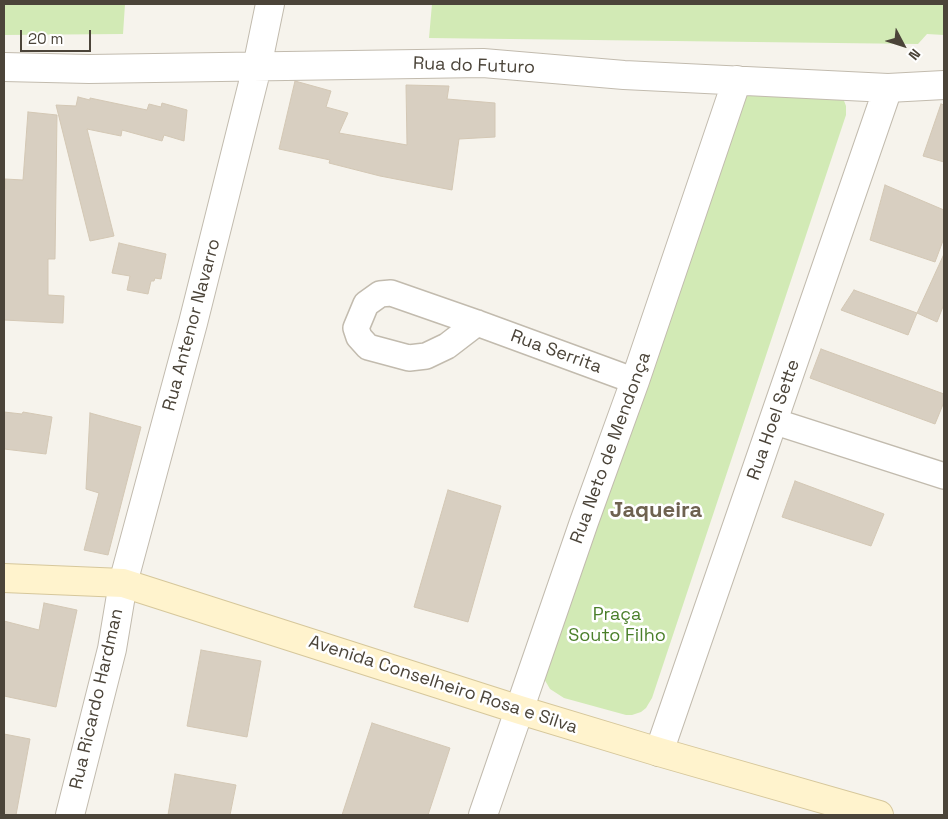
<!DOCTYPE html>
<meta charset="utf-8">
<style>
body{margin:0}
#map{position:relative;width:948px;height:819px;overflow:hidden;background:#f6f3ec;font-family:"Space Grotesk",sans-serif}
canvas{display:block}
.frame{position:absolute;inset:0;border:5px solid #4b4439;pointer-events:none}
.north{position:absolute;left:878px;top:20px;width:50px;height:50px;-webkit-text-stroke:4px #fff;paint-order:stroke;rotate:130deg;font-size:14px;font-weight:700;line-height:20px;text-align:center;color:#4b4439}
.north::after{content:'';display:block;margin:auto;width:18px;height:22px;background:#4b4439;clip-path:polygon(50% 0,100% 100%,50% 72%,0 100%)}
.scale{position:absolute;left:20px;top:30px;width:71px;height:22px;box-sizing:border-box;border:2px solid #4b4439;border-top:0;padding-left:6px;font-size:15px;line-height:18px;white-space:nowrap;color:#4b4439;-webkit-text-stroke:4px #fff;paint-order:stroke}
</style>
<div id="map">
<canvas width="948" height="819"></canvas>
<div class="frame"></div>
<div class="north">N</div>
<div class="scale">20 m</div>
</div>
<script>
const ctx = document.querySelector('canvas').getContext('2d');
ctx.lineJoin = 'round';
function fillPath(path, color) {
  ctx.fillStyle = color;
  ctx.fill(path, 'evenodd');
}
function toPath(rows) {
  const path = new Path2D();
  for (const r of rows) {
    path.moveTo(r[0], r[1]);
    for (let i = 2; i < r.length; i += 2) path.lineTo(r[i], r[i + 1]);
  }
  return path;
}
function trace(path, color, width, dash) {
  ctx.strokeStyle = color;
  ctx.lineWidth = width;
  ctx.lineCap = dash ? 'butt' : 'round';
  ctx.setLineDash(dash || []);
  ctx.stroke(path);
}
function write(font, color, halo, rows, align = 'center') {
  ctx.font = font + ' "Space Grotesk",sans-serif';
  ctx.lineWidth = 5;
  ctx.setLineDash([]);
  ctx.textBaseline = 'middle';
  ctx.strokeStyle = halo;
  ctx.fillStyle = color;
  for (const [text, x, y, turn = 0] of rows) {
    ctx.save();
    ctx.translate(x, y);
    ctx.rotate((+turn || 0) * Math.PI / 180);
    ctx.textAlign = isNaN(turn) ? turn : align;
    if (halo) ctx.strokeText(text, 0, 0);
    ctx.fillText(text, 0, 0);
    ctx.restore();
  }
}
fillPath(toPath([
 [4,4,125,4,123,34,4,35],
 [432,4,944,4,944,35,927,34,918,44,429,38],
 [745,94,843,98,846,106,846,115,652,698,646,708,641,712,632,715,626,715,564,698,550,689,543,677]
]), '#d2eab5');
const building = toPath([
 [295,81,331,91,326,107,348,113,339,133,407,145,406,85,449,86,447,99,495,103,495,137,459,139,452,190,380,176,329,163,330,160,279,149,295,81],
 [78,97,90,100,90,98,147,110,149,104,161,107,162,103,187,110,184,141,164,135,162,141,122,130,121,136,87,129,114,236,90,241,56,105,76,106,78,97],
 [941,104,944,105,944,162,923,156,941,104],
 [28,112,57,115,55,259,48,259,48,295,64,296,63,323,4,320,4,189,5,189,5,179,23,180,28,112],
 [885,185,944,210,944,238,935,262,870,240,885,185],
 [119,243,166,254,161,279,155,278,154,281,151,281,148,294,127,290,130,276,112,273,119,243],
 [944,254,944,304,937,322,917,313,944,254],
 [854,290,917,313,908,335,841,310,854,290],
 [821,349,944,394,944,402,935,424,810,378,821,349],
 [4,412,22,414,23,412,52,417,46,454,4,449,4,412],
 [90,413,141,427,108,555,84,550,99,493,86,489,90,413],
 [795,481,884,514,871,546,782,517,795,481],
 [448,490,501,506,468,622,414,607,448,490],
 [44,603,77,610,56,707,4,696,4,621,39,630,44,603],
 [201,650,261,661,247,737,187,726,201,650],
 [372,723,450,748,428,815,342,815,372,723],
 [4,734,30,739,16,815,4,815,4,734],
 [175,774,236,785,230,815,168,815,175,774]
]);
fillPath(building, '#d8cfc1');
trace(building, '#d3c7b4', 1);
const minor = toPath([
 [477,323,447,346,426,356,409,358,368,347,359,337,356,328,366,304,380,294,391,293,477,323,635,381],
 [773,421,944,476]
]);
const tertiary = toPath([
 [4,67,89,69,483,63,624,75,888,88,944,85],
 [659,752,888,88],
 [70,815,112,649,123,583,193,323,257,67,270,4],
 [483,815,584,522,635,381,737,80]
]);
const secondary = toPath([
 [4,578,123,583,520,710,659,752,879,815]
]);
trace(minor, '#c2bbae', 28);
trace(tertiary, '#c2bbae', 30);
trace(secondary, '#d6c79b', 30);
trace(minor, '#fff', 25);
trace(tertiary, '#fff', 28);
trace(secondary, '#fff3cd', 28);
write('18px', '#4b4439', '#fff', [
 ["Rua do Futuro",474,66,2],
 ["Rua Antenor Navarro",192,325,-75],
 ["Rua Serrita",556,352,20],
 ["Rua Hoel Sette",774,420,-71],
 ["Rua Neto de Mendonça",611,448,-70],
 ["Avenida Conselheiro Rosa e Silva",443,685,18],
 ["Rua Ricardo Hardman",97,699,-77]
]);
write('18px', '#4a7f2a', '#fff', [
 ["Praça",617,615],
 ["Souto Filho",617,636]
]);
write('bold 22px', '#6e6250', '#fff', [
 ["Jaqueira",656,511]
]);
</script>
